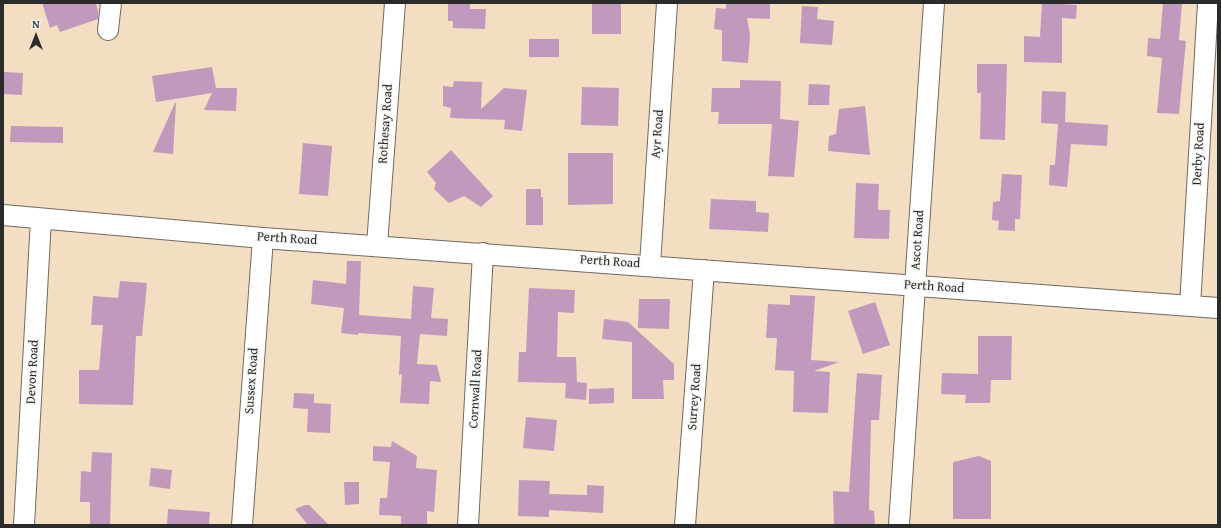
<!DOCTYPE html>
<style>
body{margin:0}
#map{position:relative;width:1221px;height:528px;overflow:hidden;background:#f3dec2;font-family:"Gentium Book Plus",serif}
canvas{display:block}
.frame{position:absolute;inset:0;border:4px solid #2b2b2b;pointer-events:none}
.north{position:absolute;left:16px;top:16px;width:40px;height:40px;-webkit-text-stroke:3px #f6f6f2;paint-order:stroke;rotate:0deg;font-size:11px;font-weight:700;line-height:16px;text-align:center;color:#2b2b2b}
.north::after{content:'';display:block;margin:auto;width:14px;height:18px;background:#2b2b2b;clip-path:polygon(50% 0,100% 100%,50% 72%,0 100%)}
</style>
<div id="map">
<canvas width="1221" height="528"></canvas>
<div class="frame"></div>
<div class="north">N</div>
</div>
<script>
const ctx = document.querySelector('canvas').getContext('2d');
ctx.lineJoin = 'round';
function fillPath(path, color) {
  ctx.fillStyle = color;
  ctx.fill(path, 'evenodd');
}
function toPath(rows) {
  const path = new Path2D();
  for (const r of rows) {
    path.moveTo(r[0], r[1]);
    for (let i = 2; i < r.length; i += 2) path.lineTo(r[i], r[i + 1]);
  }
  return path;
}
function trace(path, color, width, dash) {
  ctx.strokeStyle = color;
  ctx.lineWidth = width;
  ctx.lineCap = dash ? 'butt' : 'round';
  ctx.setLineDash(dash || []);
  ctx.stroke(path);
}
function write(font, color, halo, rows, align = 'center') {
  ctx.font = font + ' "Gentium Book Plus",serif';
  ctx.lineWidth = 3;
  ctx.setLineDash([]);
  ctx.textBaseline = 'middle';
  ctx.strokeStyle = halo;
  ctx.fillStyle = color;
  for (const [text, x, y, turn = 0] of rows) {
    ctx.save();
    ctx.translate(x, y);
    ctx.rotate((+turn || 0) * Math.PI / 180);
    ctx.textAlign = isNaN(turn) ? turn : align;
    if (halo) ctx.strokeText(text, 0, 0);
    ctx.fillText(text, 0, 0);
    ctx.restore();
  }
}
fillPath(toPath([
 [42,3,96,3,98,11,98,19,60,32,57,25,50,28],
 [448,3,470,3,470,9,486,9,485,29,453,28,453,21,448,21],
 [592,3,621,3,621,34,592,34],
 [726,3,770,3,770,19,747,18,750,35,748,63,722,61,722,30,714,29,716,8,726,9],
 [1042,3,1077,5,1076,19,1062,18,1062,63,1024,62,1024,36,1040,37],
 [1163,3,1182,3,1179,40,1186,41,1179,114,1157,113,1162,58,1147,56,1148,38,1160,39],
 [802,6,818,7,817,19,834,21,832,45,800,43],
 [529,39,559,39,559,57,529,57],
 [977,64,1007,64,1005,140,980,139,981,93,977,93],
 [212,67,216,88,237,88,236,111,204,110,212,93,156,102,152,76],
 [3,72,23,73,22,95,3,94],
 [740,80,781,81,780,119,799,121,794,177,768,176,772,124,718,124,719,112,711,112,712,88,740,88],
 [454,81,482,82,481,109,504,88,527,90,522,131,504,129,505,120,450,118,451,108,443,106,443,86,453,87],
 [809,84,830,85,829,105,808,105],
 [582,87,619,88,618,126,581,125],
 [1042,91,1066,92,1065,122,1108,125,1107,146,1071,144,1067,187,1049,185,1050,165,1055,165,1058,124,1041,123],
 [175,103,176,103,173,154,153,152],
 [865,106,870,155,828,151,829,136,836,134,839,109],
 [11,126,63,127,63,143,10,142],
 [303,143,332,146,328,196,299,194],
 [451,150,493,196,481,207,464,196,449,203,434,189,436,183,427,172],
 [568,153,613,153,613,204,568,205],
 [1002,174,1022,175,1020,219,1015,219,1015,231,998,230,999,221,992,220,993,202,1000,201],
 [856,183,879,184,878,210,890,210,889,239,854,238],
 [526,189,541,189,541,197,543,197,543,225,526,225],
 [711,199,756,201,756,212,769,213,768,232,709,229],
 [347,261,361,261,359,315,411,319,413,286,434,288,431,318,448,319,447,336,420,334,417,364,437,365,441,382,430,381,429,404,400,403,402,374,399,375,401,336,358,333,358,335,341,333,344,308,311,304,313,280,346,284],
 [120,281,147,283,142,336,136,336,133,405,79,404,79,370,99,370,103,325,91,325,93,296,118,298],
 [529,288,575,290,574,313,558,312,557,357,576,357,577,382,587,383,586,400,565,398,566,383,518,382,519,352,526,352],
 [790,295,815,296,811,360,839,362,814,371,830,372,828,413,793,412,794,371,775,370,777,338,766,338,768,304,790,305],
 [639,299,670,299,669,329,638,328],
 [875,302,890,345,863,354,848,311],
 [604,319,628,322,674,364,674,380,663,380,664,399,632,399,632,342,602,339],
 [978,336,1012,336,1011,380,991,380,990,403,965,403,966,395,941,394,942,373,978,374],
 [857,373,882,375,879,420,871,420,869,510,874,511,875,525,834,525,833,491,849,492],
 [614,388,614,403,589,404,589,389],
 [294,393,314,394,314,403,331,404,330,433,307,432,308,409,293,408],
 [526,417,557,420,554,451,523,448],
 [392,441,417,456,416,468,437,470,434,512,427,511,427,525,401,525,401,516,379,515,380,498,387,498,390,462,373,461,373,446,391,447],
 [92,452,112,453,110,525,90,525,90,502,80,502,81,471,91,472],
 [979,456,991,461,991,519,953,519,953,462],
 [151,468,172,470,170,489,149,486],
 [519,480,550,481,549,494,587,495,587,485,604,486,603,513,549,510,549,517,518,516],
 [344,482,359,482,359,504,345,505],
 [305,505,309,505,329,525,308,525,295,509],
 [168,509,210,512,209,525,167,525]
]), '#c099bd');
const street = toPath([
 [108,30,111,3],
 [3,215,263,238,1218,308],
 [377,245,395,3],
 [650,265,667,3],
 [1190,306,1208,3],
 [24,525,41,219],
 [242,525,263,238],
 [468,525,483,253],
 [685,525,704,270],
 [899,525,934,3]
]);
trace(street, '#716a60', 22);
trace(street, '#fff', 20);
write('13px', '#2b2b2b', '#f6f6f2', [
 ["Rothesay Road",386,124,-86],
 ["Ayr Road",658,134,-86],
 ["Derby Road",1199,154,-87],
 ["Perth Road",287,239,4],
 ["Ascot Road",918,240,-86],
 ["Perth Road",610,262,4],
 ["Perth Road",934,287,4],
 ["Devon Road",33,372,-87],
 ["Sussex Road",252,381,-86],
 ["Cornwall Road",476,389,-87],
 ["Surrey Road",695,397,-86]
]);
</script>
